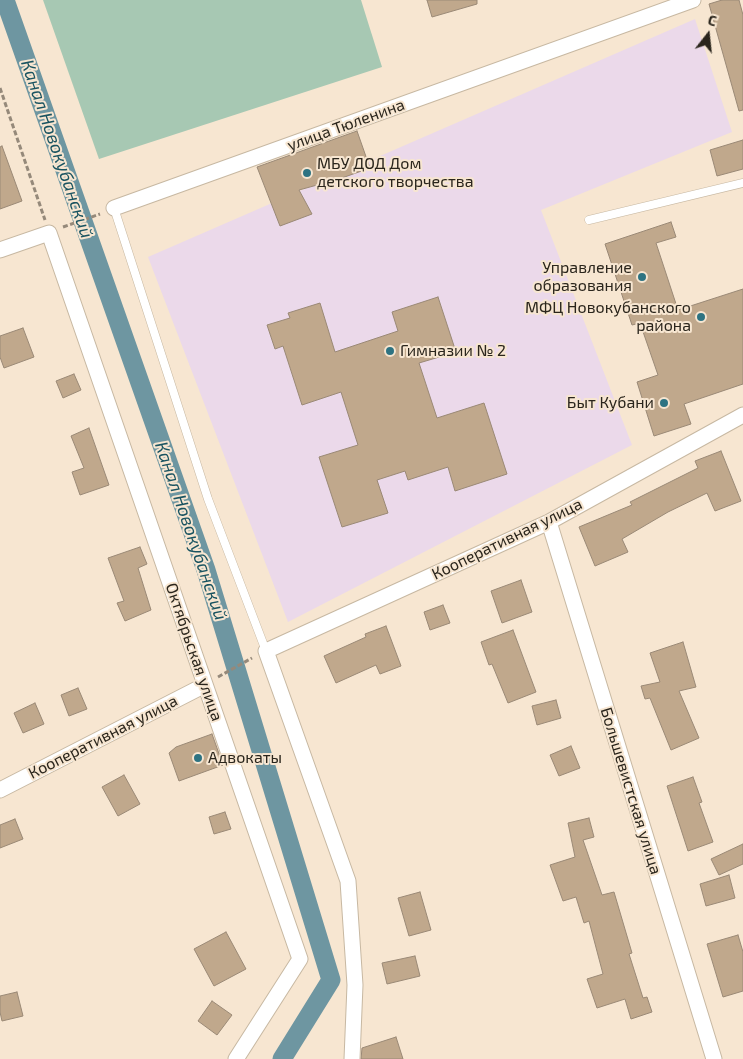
<!DOCTYPE html>
<meta charset="utf-8">
<style>
body{margin:0}
#map{position:relative;width:743px;height:1059px;overflow:hidden;background:#f7e6d1;font-family:"Exo 2",sans-serif}
canvas{display:block}
.north{position:absolute;left:683px;top:10px;width:50px;height:50px;-webkit-text-stroke:4px #f7e6d1;paint-order:stroke;rotate:16deg;font-size:14px;font-weight:700;line-height:20px;text-align:center;color:#2a251c}
.north::after{content:'';display:block;margin:auto;width:18px;height:22px;background:#2a251c;clip-path:polygon(50% 0,100% 100%,50% 72%,0 100%)}
</style>
<div id="map">
<canvas width="743" height="1059"></canvas>
<div class="north">С</div>
</div>
<script>
const ctx = document.querySelector('canvas').getContext('2d');
ctx.lineJoin = 'round';
function fillPath(path, color) {
  ctx.fillStyle = color;
  ctx.fill(path, 'evenodd');
}
function toPath(rows) {
  const path = new Path2D();
  for (const r of rows) {
    path.moveTo(r[0], r[1]);
    for (let i = 2; i < r.length; i += 2) path.lineTo(r[i], r[i + 1]);
  }
  return path;
}
function trace(path, color, width, dash) {
  ctx.strokeStyle = color;
  ctx.lineWidth = width;
  ctx.lineCap = dash ? 'butt' : 'round';
  ctx.setLineDash(dash || []);
  ctx.stroke(path);
}
function write(font, color, halo, rows, align = 'center') {
  ctx.font = font + ' "Exo 2",sans-serif';
  ctx.lineWidth = 4;
  ctx.setLineDash([]);
  ctx.textBaseline = 'middle';
  ctx.strokeStyle = halo;
  ctx.fillStyle = color;
  for (const [text, x, y, turn = 0] of rows) {
    ctx.save();
    ctx.translate(x, y);
    ctx.rotate((+turn || 0) * Math.PI / 180);
    ctx.textAlign = isNaN(turn) ? turn : align;
    if (halo) ctx.strokeText(text, 0, 0);
    ctx.fillText(text, 0, 0);
    ctx.restore();
  }
}
fillPath(toPath([
 [695,19,732,132,541,210,632,445,288,622,148,257]
]), '#ebd9ea');
fillPath(toPath([
 [43,0,361,0,382,67,99,159]
]), '#a7c8b3');
trace(toPath([
 [5,0,206,570,331,980,282,1059]
]), '#6e96a1', 19);
const building = toPath([
 [427,0,477,0,477,4,432,17,427,0],
 [722,0,739,0,743,15,743,110,739,111,709,4,722,0],
 [357,131,370,168,339,179,299,190,312,214,280,226,257,167,357,131],
 [743,140,743,169,717,176,710,150,743,140],
 [2,146,22,201,0,209,0,147,2,146],
 [671,222,676,237,656,243,678,310,743,289,743,384,684,404,691,424,654,436,637,382,658,375,640,323,632,325,605,244,671,222],
 [438,297,456,352,419,363,437,418,484,403,507,474,455,491,448,467,408,480,405,471,377,480,388,513,342,527,319,457,358,445,341,392,302,405,283,346,275,349,267,325,290,318,288,313,320,303,335,352,398,331,392,312,438,297],
 [23,328,34,357,4,368,0,357,0,336,23,328],
 [74,374,81,390,63,398,56,381,74,374],
 [89,428,109,485,80,495,72,472,84,468,71,436,89,428],
 [721,451,741,501,715,511,707,493,668,512,622,539,628,552,595,566,579,527,632,505,630,502,698,468,695,461,721,451],
 [140,547,147,564,138,568,151,610,125,621,117,603,124,601,108,558,140,547],
 [521,580,532,612,502,623,491,591,521,580],
 [443,605,450,623,430,630,424,612,443,605],
 [386,626,401,666,380,674,376,665,336,683,324,656,366,637,365,634,386,626],
 [513,630,536,692,508,703,492,664,489,665,481,642,513,630],
 [683,642,696,687,679,691,699,738,671,750,650,698,645,699,641,686,660,682,650,653,683,642],
 [78,688,87,709,69,716,61,695,78,688],
 [556,700,561,718,537,725,532,706,556,700],
 [35,703,44,724,23,733,14,713,35,703],
 [212,734,223,765,179,781,169,753,176,747,212,734],
 [571,746,580,768,559,776,550,755,571,746],
 [124,775,140,804,118,816,102,787,124,775],
 [693,777,702,802,699,803,713,842,688,851,667,786,693,777],
 [225,812,231,829,214,834,209,817,225,812],
 [589,818,594,837,583,840,602,895,614,892,632,953,629,954,643,998,647,997,652,1012,631,1019,625,999,597,1008,587,979,603,974,589,921,584,923,576,897,563,901,550,865,575,857,568,823,589,818],
 [15,819,23,839,0,848,0,825,15,819],
 [743,844,743,864,719,875,711,859,743,844],
 [729,875,735,898,706,906,700,884,729,875],
 [420,892,431,930,409,936,398,898,420,892],
 [226,932,246,969,214,986,194,949,226,932],
 [738,935,743,952,743,991,723,997,707,944,738,935],
 [415,956,420,976,387,984,382,963,415,956],
 [17,992,23,1016,2,1021,0,1012,0,996,17,992],
 [212,1001,232,1015,217,1035,198,1021,212,1001],
 [396,1037,403,1059,361,1059,362,1048,396,1037]
]);
fillPath(building, '#c0a88c');
trace(building, '#9a8976', 1);
const lane = toPath([
 [114,208,208,499,266,651],
 [589,220,743,183]
]);
const street = toPath([
 [114,208,693,0],
 [0,250,49,233,300,959,236,1059],
 [549,522,714,1059],
 [0,790,205,685],
 [352,1059,355,985,348,881,266,651,549,522,743,415]
]);
trace(lane, '#c7b8a2', 9);
trace(street, '#c7b8a2', 17);
trace(toPath([
 [0,88,45,220],
 [63,227,100,214],
 [218,677,252,658]
]), '#95897a', 3, [5, 2.5]);
trace(lane, '#fff', 8);
trace(street, '#fff', 15);
for (const [x, y, r, color] of [
 [307,173,5,"#2e7382"],
 [642,277,5,"#2e7382"],
 [701,317,5,"#2e7382"],
 [390,351,5,"#2e7382"],
 [664,403,5,"#2e7382"],
 [198,758,5,"#2e7382"]
]) {
  const dot = new Path2D();
  dot.arc(x, y, r, 0, 2 * Math.PI);
  ctx.fillStyle = color;
  ctx.fill(dot);
  trace(dot, '#f7e6d1', 2);
}
write('16px', '#2a251c', '#f7e6d1', [
 ["улица Тюленина",346,125,-20],
 ["Кооперативная улица",507,539,-26],
 ["Октябрьская улица",194,652,71],
 ["Кооперативная улица",103,737,-27],
 ["Большевистская улица",631,791,73]
]);
write('16px', '#2a251c', '#f7e6d1', [
 ["МБУ ДОД Дом",317,164],
 ["детского творчества",317,182],
 ["Управление",632,268,"right"],
 ["образования",632,286,"right"],
 ["МФЦ Новокубанского",691,308,"right"],
 ["района",691,326,"right"],
 ["Гимназии № 2",400,351],
 ["Быт Кубани",654,403,"right"],
 ["Адвокаты",208,758]
], 'left');
write('italic 18px', '#195360', '#f7e6d1', [
 ["Канал Новокубанский",57,149,71],
 ["Канал Новокубанский",191,531,71]
]);
</script>
